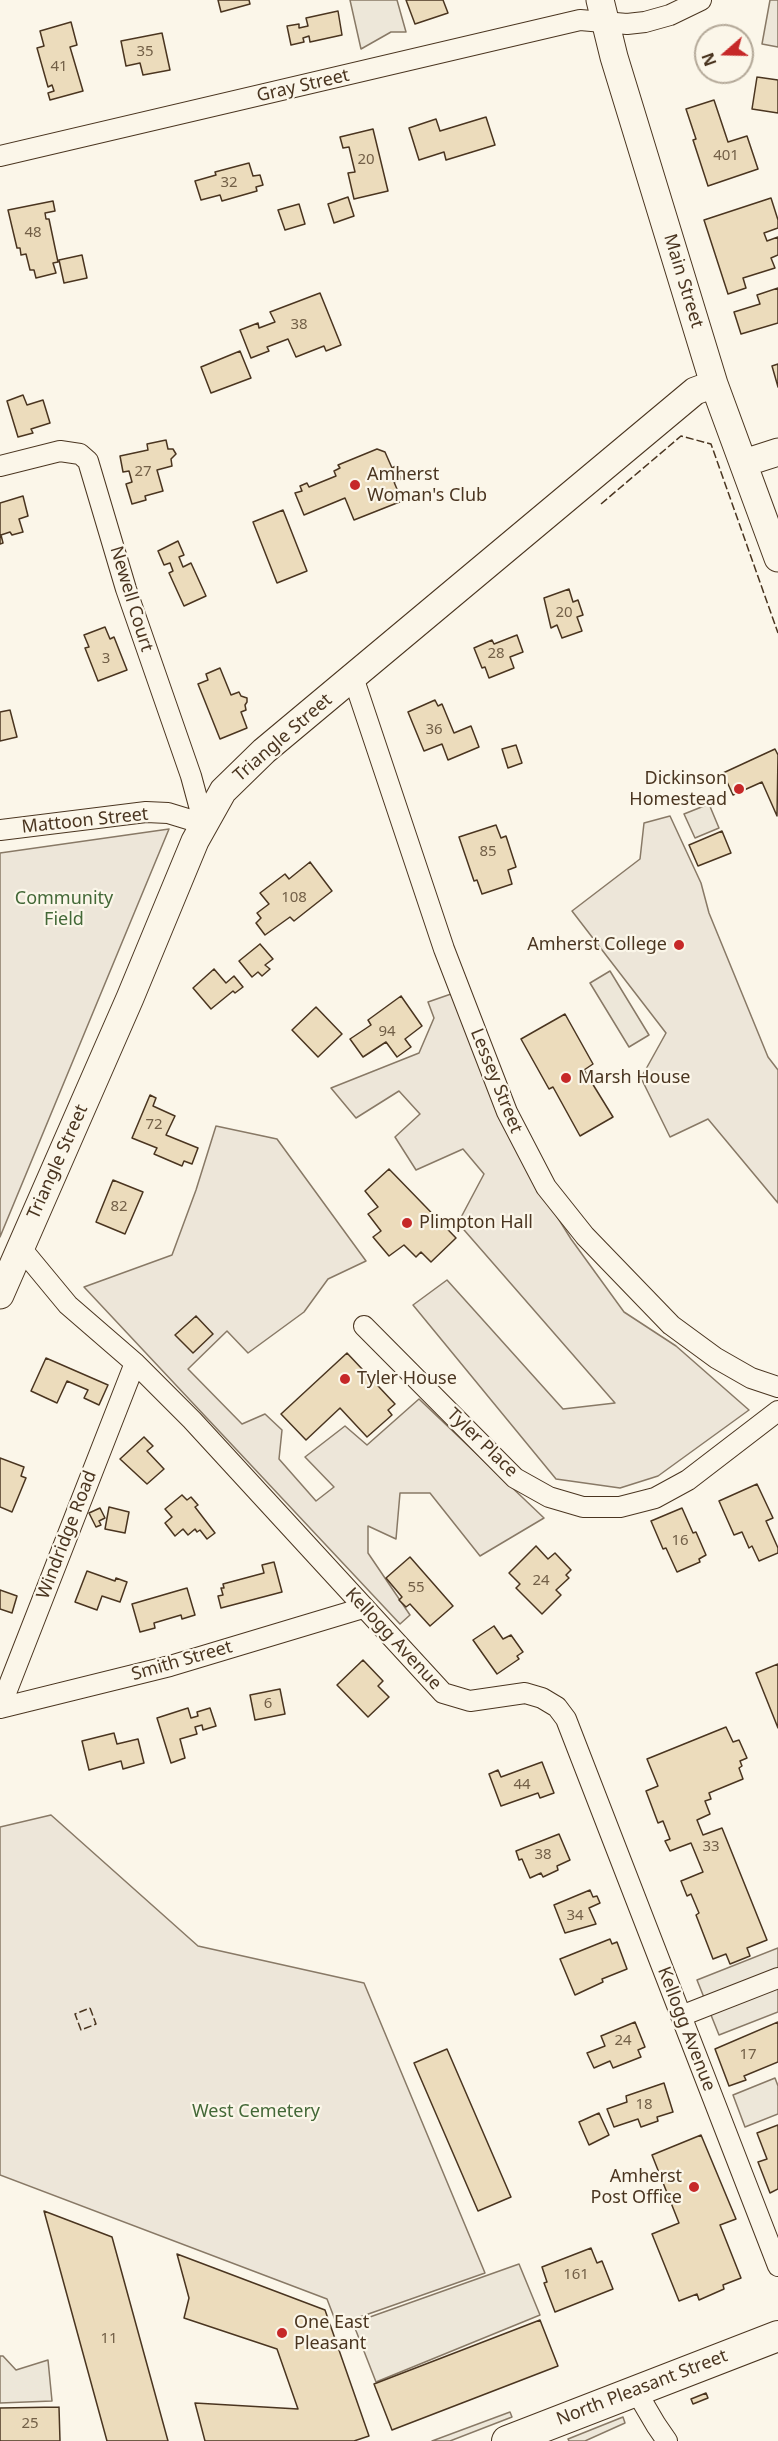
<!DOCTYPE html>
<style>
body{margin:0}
#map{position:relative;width:778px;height:2441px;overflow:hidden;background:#fbf6e9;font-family:"Noto Sans",sans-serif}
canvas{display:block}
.north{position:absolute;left:694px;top:24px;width:60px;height:60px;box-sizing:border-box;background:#fbf6e9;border:2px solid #b4a999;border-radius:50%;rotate:250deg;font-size:16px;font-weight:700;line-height:24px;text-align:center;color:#4a3520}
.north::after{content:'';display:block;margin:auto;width:21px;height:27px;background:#c62828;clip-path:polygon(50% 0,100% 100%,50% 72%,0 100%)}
</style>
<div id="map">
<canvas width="778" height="2441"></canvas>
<div class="north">N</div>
</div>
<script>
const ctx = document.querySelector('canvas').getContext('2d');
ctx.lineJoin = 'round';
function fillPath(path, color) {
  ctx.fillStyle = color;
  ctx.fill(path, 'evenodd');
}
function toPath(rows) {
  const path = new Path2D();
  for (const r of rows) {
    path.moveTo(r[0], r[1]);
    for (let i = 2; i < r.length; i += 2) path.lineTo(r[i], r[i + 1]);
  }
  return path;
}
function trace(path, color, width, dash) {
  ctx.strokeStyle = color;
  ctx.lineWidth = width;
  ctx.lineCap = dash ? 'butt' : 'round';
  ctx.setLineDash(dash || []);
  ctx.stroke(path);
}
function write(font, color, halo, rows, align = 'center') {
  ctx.font = font + ' "Noto Sans",sans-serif';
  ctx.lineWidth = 4.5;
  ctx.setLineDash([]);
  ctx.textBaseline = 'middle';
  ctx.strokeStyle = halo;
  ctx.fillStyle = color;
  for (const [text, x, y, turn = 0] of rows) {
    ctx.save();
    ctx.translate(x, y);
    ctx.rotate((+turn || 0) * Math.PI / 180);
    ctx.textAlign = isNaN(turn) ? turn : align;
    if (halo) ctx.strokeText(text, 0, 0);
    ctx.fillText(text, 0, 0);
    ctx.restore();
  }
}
const green = toPath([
 [670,816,701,883,709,913,768,1057,778,1070,778,1203,708,1119,670,1137,641,1078,666,1033,572,911,640,859,644,823,670,816],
 [169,829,0,1237,0,853,169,829],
 [451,994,531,1175,571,1239,624,1312,676,1346,749,1410,658,1476,620,1488,556,1479,413,1305,447,1280,563,1409,615,1403,458,1223,484,1174,463,1149,416,1170,395,1137,420,1114,399,1091,356,1118,331,1088,419,1053,434,1018,428,1002,451,994],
 [216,1126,277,1139,366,1261,328,1279,304,1312,248,1353,227,1331,188,1369,242,1424,265,1414,282,1430,279,1459,316,1501,334,1487,305,1457,345,1426,367,1445,419,1399,544,1518,480,1556,430,1493,400,1493,396,1539,368,1526,368,1553,410,1615,400,1624,84,1287,172,1255,196,1190,216,1126],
 [51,1815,198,1946,364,1983,485,2273,337,2325,327,2299,0,2175,0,1827,51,1815]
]);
fillPath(green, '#ede6d9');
trace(green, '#887966', 1.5);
const parking = toPath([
 [350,0,397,0,406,32,391,32,361,49,350,0],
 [770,0,778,0,778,47,762,44,770,0],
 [709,804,719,828,695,838,684,814,709,804],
 [610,971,649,1035,629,1047,590,983,610,971],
 [778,1948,778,2012,719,2035,697,1980,778,1948],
 [775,2078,778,2086,778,2114,745,2127,733,2095,775,2078],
 [519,2264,540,2315,376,2382,353,2323,519,2264],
 [0,2356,3,2356,16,2370,48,2360,52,2401,0,2403,0,2356],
 [510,2412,512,2417,450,2441,432,2441,510,2412],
 [623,2417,625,2423,585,2441,569,2441,568,2439,623,2417]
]);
fillPath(parking, '#ede7d9');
trace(parking, '#887966', 1.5);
const building = toPath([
 [218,0,249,0,250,4,221,12,218,0],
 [406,0,443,0,448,13,415,24,406,0],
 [338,11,342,35,310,42,309,36,303,38,304,42,291,45,287,26,299,24,299,28,308,26,306,18,338,11],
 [71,22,77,45,70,47,83,91,50,100,48,93,54,91,52,85,48,87,37,48,44,46,40,31,71,22],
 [162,33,170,70,143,75,140,63,126,66,121,41,162,33],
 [757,77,778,80,778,113,752,109,757,77],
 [714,100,728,142,747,136,758,169,708,186,693,140,696,139,686,109,714,100],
 [486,117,495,145,446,160,444,152,419,160,409,128,436,119,440,131,486,117],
 [373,129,388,191,354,199,348,173,355,172,349,147,343,148,340,137,373,129],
 [249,163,253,176,260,175,263,185,256,187,257,191,222,201,220,195,201,200,195,181,216,175,215,172,249,163],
 [348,197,354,216,334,223,328,204,348,197],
 [771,198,778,220,778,228,764,233,767,241,778,237,778,255,771,258,775,268,743,278,746,288,728,294,704,220,771,198],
 [53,201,55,211,45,213,46,219,49,219,58,262,53,263,56,273,36,278,34,270,30,270,26,254,21,255,20,248,17,248,8,210,53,201],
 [299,204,305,224,285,230,278,210,299,204],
 [82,255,87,278,64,283,59,260,82,255],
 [778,288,778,323,741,334,734,312,760,304,757,295,778,288],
 [320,293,341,345,326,351,324,346,296,357,288,339,267,347,269,351,251,358,240,330,258,323,259,328,275,322,270,312,320,293],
 [240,351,251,378,211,393,201,367,240,351],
 [778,364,778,387,772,366,778,364],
 [23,395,27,405,43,400,50,423,31,429,33,433,18,437,7,401,23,395],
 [166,440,168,449,173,449,176,454,171,459,172,466,157,470,163,491,145,496,146,500,132,504,126,484,132,482,129,471,123,472,120,456,148,450,147,444,166,440],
 [377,449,385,452,392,468,396,466,401,479,394,482,402,501,354,520,345,498,304,515,295,493,302,491,300,486,307,483,309,487,336,476,334,471,340,468,338,465,377,449],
 [23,496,28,516,19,519,23,532,12,535,10,532,1,535,3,543,0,544,0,503,23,496],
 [283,510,307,571,277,583,253,522,283,510],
 [178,541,184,555,179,557,183,567,191,563,206,596,184,606,169,573,173,571,170,563,164,565,158,551,178,541],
 [569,589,573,602,578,600,583,615,577,617,582,631,562,638,557,625,551,628,544,598,569,589],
 [105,627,110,639,114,637,127,670,98,681,85,648,89,647,84,635,105,627],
 [517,635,523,652,510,657,514,668,489,678,485,667,482,668,474,648,492,640,494,644,517,635],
 [220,668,231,695,239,692,241,696,247,698,247,702,245,705,246,710,241,712,247,728,220,739,198,684,208,680,206,674,220,668],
 [435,700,438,706,442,704,454,733,471,726,479,747,448,760,442,744,424,751,408,712,435,700],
 [10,710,17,737,0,741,0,712,10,710],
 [516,745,522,763,508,768,502,749,516,745],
 [775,749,778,755,777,816,762,782,733,795,723,773,775,749],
 [496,825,501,838,506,836,516,867,508,870,512,884,482,894,477,880,474,881,459,837,496,825],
 [722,831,731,853,698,866,689,845,722,831],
 [310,862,332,891,294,921,290,917,265,935,256,923,261,918,257,913,269,904,260,893,285,874,289,879,310,862],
 [260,944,273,959,265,965,270,969,262,976,258,972,252,977,239,961,260,944],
 [214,969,226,983,234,976,243,987,235,993,233,991,211,1009,193,988,214,969],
 [401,996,422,1026,405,1039,411,1047,397,1057,386,1042,363,1057,350,1039,371,1025,368,1020,401,996],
 [316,1007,342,1034,318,1057,292,1030,316,1007],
 [565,1014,593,1064,584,1070,613,1117,580,1136,553,1087,549,1089,521,1039,565,1014],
 [150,1095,156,1098,153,1106,175,1116,166,1135,198,1148,192,1164,184,1161,182,1166,154,1154,157,1148,132,1138,150,1095],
 [389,1169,456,1238,431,1262,421,1252,416,1257,404,1245,389,1256,373,1237,381,1231,368,1214,378,1207,365,1191,389,1169],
 [113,1180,143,1192,125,1234,96,1222,113,1180],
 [196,1316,213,1334,193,1353,175,1335,196,1316],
 [347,1353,395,1404,388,1410,392,1415,367,1437,340,1408,306,1440,281,1414,347,1353],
 [46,1358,108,1385,99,1405,84,1398,88,1390,67,1381,57,1403,31,1391,46,1358],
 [144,1437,153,1446,147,1451,164,1469,147,1484,120,1459,144,1437],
 [0,1458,24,1467,21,1476,26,1478,12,1512,0,1507,0,1458],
 [757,1484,773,1518,766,1521,778,1548,778,1553,759,1561,752,1546,749,1548,742,1532,734,1535,719,1501,757,1484],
 [182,1495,187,1500,191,1497,198,1505,195,1507,215,1533,207,1539,200,1530,197,1532,195,1529,188,1535,183,1529,175,1536,165,1523,172,1517,165,1509,182,1495],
 [109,1507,129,1512,125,1533,105,1529,109,1507],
 [100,1508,105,1518,99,1521,101,1525,96,1527,89,1513,100,1508],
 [682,1508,693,1533,696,1532,706,1555,699,1559,700,1562,677,1572,666,1548,663,1549,651,1521,682,1508],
 [536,1546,548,1559,555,1553,571,1570,566,1575,569,1578,556,1590,561,1595,542,1614,516,1588,520,1584,509,1573,536,1546],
 [410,1557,453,1606,430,1626,410,1604,406,1607,399,1600,402,1597,386,1578,410,1557],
 [274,1562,282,1592,221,1608,218,1596,223,1595,221,1588,224,1588,223,1584,264,1573,262,1565,274,1562],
 [87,1571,115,1581,116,1578,127,1582,120,1602,102,1596,97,1610,75,1602,87,1571],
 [187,1588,195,1615,182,1619,181,1615,154,1623,155,1628,140,1632,132,1604,187,1588],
 [0,1590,17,1596,12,1613,0,1609,0,1590],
 [494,1626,503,1639,511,1635,523,1652,517,1656,519,1659,497,1674,473,1640,494,1626],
 [363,1660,383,1681,378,1686,389,1697,368,1717,337,1685,363,1660],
 [778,1664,778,1728,756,1673,778,1664],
 [280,1689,285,1714,255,1720,250,1695,280,1689],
 [188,1708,191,1718,198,1716,197,1712,210,1708,216,1726,203,1730,202,1725,195,1727,197,1734,180,1739,185,1758,171,1763,157,1718,188,1708],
 [726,1727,733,1742,739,1740,747,1758,740,1761,742,1766,739,1768,743,1779,709,1793,711,1799,705,1801,710,1814,697,1820,703,1835,722,1828,767,1940,747,1948,750,1956,730,1964,726,1954,713,1959,696,1915,699,1913,691,1894,687,1896,681,1881,703,1872,691,1843,670,1851,665,1841,670,1839,663,1821,658,1823,646,1791,658,1786,647,1759,726,1727],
 [114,1733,117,1744,138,1739,144,1763,123,1769,121,1761,89,1770,82,1741,114,1733],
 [542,1762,554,1793,540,1798,538,1793,501,1806,489,1774,498,1770,501,1777,542,1762],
 [559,1834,570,1860,557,1866,558,1870,543,1877,541,1873,530,1878,522,1859,519,1860,516,1851,559,1834],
 [590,1890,593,1897,597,1896,600,1903,589,1908,596,1924,565,1933,554,1905,590,1890],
 [610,1939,612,1944,617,1942,627,1969,602,1979,603,1982,575,1995,560,1959,610,1939],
 [635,2022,645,2047,638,2050,641,2057,613,2068,610,2061,594,2068,587,2053,605,2046,601,2036,635,2022],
 [778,2022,778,2062,744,2076,746,2080,729,2086,715,2049,778,2022],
 [447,2049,511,2197,478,2211,414,2063,447,2049],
 [664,2083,673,2112,657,2117,658,2121,641,2127,638,2119,614,2127,607,2109,627,2102,626,2096,664,2083],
 [599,2113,609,2135,589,2145,579,2122,599,2113],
 [778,2125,778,2189,770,2193,758,2162,767,2159,757,2133,778,2125],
 [701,2135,736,2219,720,2225,741,2278,723,2285,724,2289,699,2300,697,2294,679,2301,652,2234,679,2223,652,2155,701,2135],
 [44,2211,112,2237,168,2441,107,2441,44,2211],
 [591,2248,597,2263,602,2261,613,2289,555,2312,544,2283,547,2282,542,2267,591,2248],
 [177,2254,325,2310,369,2436,354,2441,205,2441,195,2403,298,2409,277,2349,184,2318,189,2298,177,2254],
 [540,2320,558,2366,392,2430,374,2384,540,2320],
 [706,2393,708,2398,693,2404,691,2399,706,2393],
 [59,2407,60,2441,0,2441,0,2408,59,2407]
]);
fillPath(building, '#ecdcbc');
trace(building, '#4a3520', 1.5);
const street = toPath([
 [0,156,580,20,627,24,645,22,670,15,701,0],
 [0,466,60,451,80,454,88,461,126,589,191,776,204,824],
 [353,677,444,949,507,1112,546,1187,585,1236,671,1325,716,1358,751,1378,778,1387],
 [0,830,146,812,168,813,204,824],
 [20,1247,68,1305,135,1363,192,1420,443,1693,470,1701,525,1693,542,1698,557,1707,566,1719,778,2266],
 [364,1326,515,1478,549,1497,583,1507,620,1507,655,1498,688,1480,778,1411],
 [0,1708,170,1666,363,1608],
 [0,1708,135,1363],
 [681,2016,778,1978],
 [636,2391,656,2425,667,2441]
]);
const secondary = toPath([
 [600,0,614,57,714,384,778,558],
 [744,463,778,452],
 [0,1295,130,998,195,841,223,791,264,751,695,391,714,384]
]);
const primary = toPath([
 [507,2441,778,2336]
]);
trace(street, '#4a3520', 22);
trace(secondary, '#4a3520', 29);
trace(primary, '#4a3520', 32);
trace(street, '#fbf6e9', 20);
trace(secondary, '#fbf6e9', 27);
trace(primary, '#fbf6e9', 30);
trace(toPath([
 [601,504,681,436,711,444,778,633],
 [90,2008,96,2024,81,2030,75,2014,90,2008]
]), '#4a3520', 1.5, [8, 3]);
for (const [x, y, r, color] of [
 [355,485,6,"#c62828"],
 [739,789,6,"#c62828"],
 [679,945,6,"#c62828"],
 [566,1078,6,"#c62828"],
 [407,1223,6,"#c62828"],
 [345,1379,6,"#c62828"],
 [694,2187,6,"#c62828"],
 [282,2333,6,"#c62828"]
]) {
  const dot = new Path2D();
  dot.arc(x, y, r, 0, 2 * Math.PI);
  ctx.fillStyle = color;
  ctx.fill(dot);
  trace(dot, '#fbf6e9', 2);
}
write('15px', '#725f47', null, [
 ["35",145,52],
 ["41",59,67],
 ["401",726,156],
 ["20",366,160],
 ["32",229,183],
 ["48",33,233],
 ["38",299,325],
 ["27",143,472],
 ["20",564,613],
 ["28",496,654],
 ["3",106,659],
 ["36",434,730],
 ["85",488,852],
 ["108",294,898],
 ["94",387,1032],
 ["72",154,1125],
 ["82",119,1207],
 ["16",680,1541],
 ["24",541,1581],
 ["55",416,1588],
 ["6",268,1704],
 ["44",522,1785],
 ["33",711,1847],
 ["38",543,1855],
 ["34",575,1916],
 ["24",623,2041],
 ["17",748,2055],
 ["18",644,2105],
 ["161",576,2275],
 ["11",109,2339],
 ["25",30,2424]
]);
write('18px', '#4a3520', '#fbf6e9', [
 ["Gray Street",303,86,-13],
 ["Main Street",683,281,73],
 ["Newell Court",131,599,73],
 ["Triangle Street",283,738,-41],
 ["Mattoon Street",85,821,-6],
 ["Lessey Street",496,1081,68],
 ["Triangle Street",58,1162,-66],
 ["Tyler Place",482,1443,44],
 ["Windridge Road",67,1535,-69],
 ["Kellogg Avenue",393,1639,47],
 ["Smith Street",182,1661,-16],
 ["Kellogg Avenue",686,2029,69],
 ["North Pleasant Street",642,2388,-21]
]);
write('18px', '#4a3520', '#fbf6e9', [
 ["Amherst",367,475],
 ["Woman's Club",367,496],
 ["Dickinson",727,779,"right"],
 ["Homestead",727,800,"right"],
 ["Amherst College",667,945,"right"],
 ["Marsh House",578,1078],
 ["Plimpton Hall",419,1223],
 ["Tyler House",357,1379],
 ["Amherst",682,2177,"right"],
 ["Post Office",682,2198,"right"],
 ["One East",294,2323],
 ["Pleasant",294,2344]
], 'left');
write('18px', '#436837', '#fbf6e9', [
 ["Community",64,899],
 ["Field",64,920],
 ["West Cemetery",256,2112]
]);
</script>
